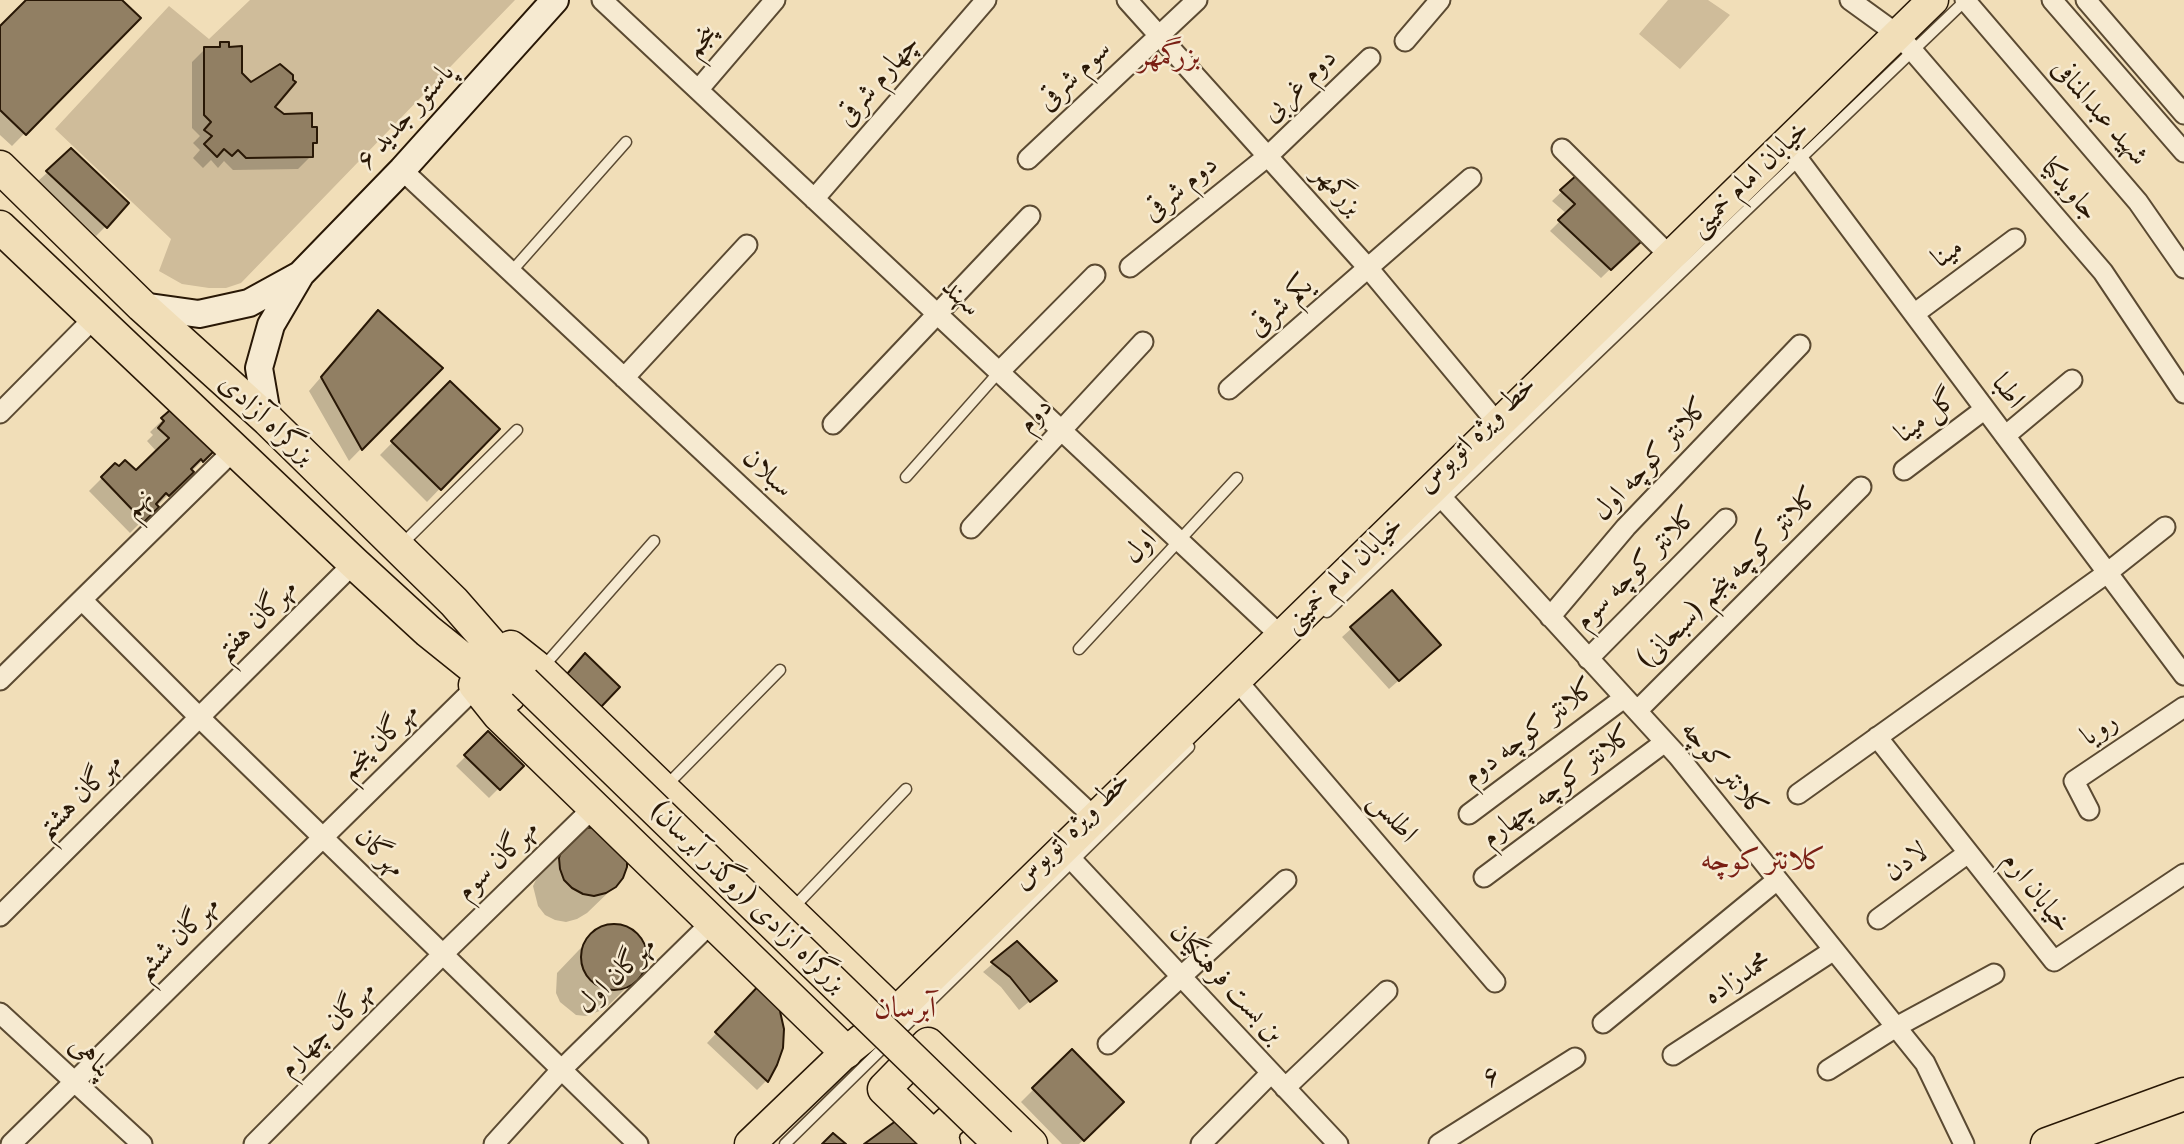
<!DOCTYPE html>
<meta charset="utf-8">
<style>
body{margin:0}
canvas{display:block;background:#f1deb8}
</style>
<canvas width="2184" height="1144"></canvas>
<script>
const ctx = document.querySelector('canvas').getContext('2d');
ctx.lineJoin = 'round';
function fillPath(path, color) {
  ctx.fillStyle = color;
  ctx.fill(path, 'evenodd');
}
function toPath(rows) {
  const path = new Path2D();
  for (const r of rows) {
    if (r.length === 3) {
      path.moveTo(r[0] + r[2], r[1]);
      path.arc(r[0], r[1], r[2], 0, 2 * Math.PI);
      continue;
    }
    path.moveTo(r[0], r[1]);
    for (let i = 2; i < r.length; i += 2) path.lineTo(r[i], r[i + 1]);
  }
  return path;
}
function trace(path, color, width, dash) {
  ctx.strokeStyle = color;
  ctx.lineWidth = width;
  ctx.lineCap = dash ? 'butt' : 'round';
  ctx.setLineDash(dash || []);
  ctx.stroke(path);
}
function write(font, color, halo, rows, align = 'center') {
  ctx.font = font + ' "Libre Bodoni",Amiri,serif';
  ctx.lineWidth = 5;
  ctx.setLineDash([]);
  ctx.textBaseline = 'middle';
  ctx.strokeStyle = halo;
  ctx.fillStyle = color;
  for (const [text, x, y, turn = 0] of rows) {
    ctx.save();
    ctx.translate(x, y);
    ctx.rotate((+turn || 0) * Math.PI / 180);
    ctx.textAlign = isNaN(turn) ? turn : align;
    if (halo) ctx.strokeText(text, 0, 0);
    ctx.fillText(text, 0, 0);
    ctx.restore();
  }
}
fillPath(toPath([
 [250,0,515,0,241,283,226,288,209,288,182,284,159,271,171,239,55,129,169,6,209,39],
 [1668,0,1708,0,1730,15,1680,69,1639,34]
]), '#cfbc9a');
fillPath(toPath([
 [28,0,120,0,138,18,12,146,0,135,0,28],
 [221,44,240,74,272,107,283,116,310,129,315,142,311,146,311,156,298,169,233,170,224,161,218,168,211,160,203,168,193,158,200,150,193,143,200,136,192,128,192,62,205,49,215,49],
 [48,172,106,226,96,236,38,181],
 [1578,176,1640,240,1601,278,1550,231,1567,214,1552,201],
 [366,325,440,368,349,461,309,391],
 [450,384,497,429,427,502,380,455],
 [176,407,215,448,130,533,89,491,115,465,136,473,157,452,147,441,153,435,150,432],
 [1352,628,1429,654,1389,689,1342,637],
 [488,734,521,766,489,798,456,766],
 [569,840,615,886,587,913,577,919,566,922,555,920,545,915,538,906,533,886,542,867],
 [619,926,637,935,645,954,640,974,605,1009,586,1016,576,1015,560,1002,556,993,557,973,598,930],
 [1017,943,1054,981,1019,1010,1001,987,983,972],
 [764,983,776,1065,766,1081,757,1090,707,1043],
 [1072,1051,1122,1102,1079,1144,1062,1144,1021,1102]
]), '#0003');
const building = toPath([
 [26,0,122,0,141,18,26,135,0,110,0,26,26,0],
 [220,42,229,42,229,47,242,46,242,73,251,82,280,64,293,75,293,80,296,82,275,107,284,114,312,113,312,127,317,127,317,143,313,143,313,157,246,158,238,150,232,156,224,149,217,157,204,144,212,136,204,130,211,122,204,115,204,47,220,47,220,42],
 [71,148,129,203,107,228,46,171,71,148],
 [1578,174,1643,240,1611,270,1558,220,1575,204,1560,190,1578,174],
 [378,310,443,368,362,450,321,377,378,310],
 [450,381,500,429,441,490,391,441,450,381],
 [176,405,217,448,203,462,201,459,191,469,194,472,169,496,166,493,156,504,159,507,144,522,101,477,115,463,119,466,125,460,136,470,169,438,158,428,164,421,161,418,176,405],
 [1392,590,1441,645,1399,681,1350,627,1392,590],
 [585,653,620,687,601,707,567,674,585,653],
 [488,731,524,766,500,790,464,755,488,731],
 [597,827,627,855,627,867,623,878,616,887,606,893,594,896,583,894,572,888,564,880,560,869,559,858,562,848,586,828,597,827],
 [614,957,33],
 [1017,941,1057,981,1030,1002,1010,977,991,962,1017,941],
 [764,980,777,998,784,1029,783,1048,777,1065,768,1082,715,1032,764,980],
 [1072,1049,1124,1102,1084,1141,1032,1088,1072,1049],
 [904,1115,931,1144,864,1144,904,1115],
 [833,1133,846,1144,822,1144,833,1133]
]);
fillPath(building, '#917f63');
trace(building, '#291806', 2);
const service = toPath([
 [511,272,626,142],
 [906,477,999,372],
 [401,545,517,430],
 [1327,612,1966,0],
 [1079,649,1237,478],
 [543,667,654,541],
 [666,786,780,670],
 [793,908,906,789],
 [785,1144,1189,747]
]);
const minor = toPath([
 [602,0,1281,636],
 [1127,0,1369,269,1498,424],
 [1850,0,1897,34,1912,50,2103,272,2184,393],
 [1965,0,2138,202,2184,268],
 [2052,0,2184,152],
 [2086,0,2184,114],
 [1405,41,1440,0],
 [698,90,775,0],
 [1786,143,2184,675],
 [1562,149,1670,256],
 [1028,159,1197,0],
 [402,170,1095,818],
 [814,199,986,0],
 [1130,267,1268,156,1370,58],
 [1914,314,2015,239],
 [999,372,1095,275],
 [624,378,747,245],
 [1229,389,1471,178],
 [0,413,95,317],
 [833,424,1030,216],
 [2005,436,2072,380],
 [1904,470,1985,409],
 [1433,488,1678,756,1925,1063,1964,1144],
 [971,528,1143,342],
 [82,600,199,717,638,1144],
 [1550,617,1626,527,1800,345],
 [1588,659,1726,519],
 [1238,678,1245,690,1495,982],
 [0,680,235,449],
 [1637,711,1861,487],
 [1877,737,2054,961,2184,874],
 [1798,794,2107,573,2165,527],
 [2089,810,2074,781,2184,707],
 [1469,814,1624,698],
 [1065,847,1074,862,1338,1144],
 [1484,877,1665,742],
 [0,916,354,563],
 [1878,919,1968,853],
 [0,1013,142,1144],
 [1603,1023,1777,880],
 [1108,1044,1286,880],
 [1673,1055,1834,950],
 [1828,1070,1896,1027,1994,974],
 [1285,1088,1387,991],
 [11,1144,476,687],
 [254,1144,442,955,594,807],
 [494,1144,561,1070,712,922],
 [1201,1144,1271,1073],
 [1439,1144,1575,1058]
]);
const secondary = toPath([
 [142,306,199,314,249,303,300,275],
 [268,420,259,368,271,325,301,274,402,170,555,0]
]);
const primary = toPath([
 [750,1144,846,1052,895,1013,1933,0]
]);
const trunk = toPath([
 [0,167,142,306,268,420,454,602,524,682],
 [0,227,354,563,428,631,509,696],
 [511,647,540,670,895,1013],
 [475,685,499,715,846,1052],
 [941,1144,884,1089,928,1044,996,1110],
 [944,1144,942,1139,945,1126,964,1108,975,1102,996,1110,1031,1144],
 [2047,1144,2184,1094]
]);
trace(service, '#5b4a32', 13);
trace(minor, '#5b4a32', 23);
trace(secondary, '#291806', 30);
trace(primary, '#291806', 33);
trace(trunk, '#291806', 35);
trace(service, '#f6ead1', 10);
trace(minor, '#f6ead1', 19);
trace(secondary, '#f6ead1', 26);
trace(primary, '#f1deb8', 30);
trace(trunk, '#f1deb8', 32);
const trunkBridge = toPath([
 [524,682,1000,1144]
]);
trace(trunkBridge, '#291806', 35, []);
trace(trunkBridge, '#f1deb8', 32);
write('28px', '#291806', '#f6ead1', [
 ["پنجم",702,42,-49],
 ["سوم شرقی",1075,76,-43],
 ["چهارم شرقی",879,81,-49],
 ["دوم غربی",1300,86,-44],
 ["شهید عبدالمنافی",2099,113,49],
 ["پاستور جدید ۶",406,117,-48],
 ["خیابان امام خمینی",1750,179,-44],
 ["دوم شرقی",1181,189,-39],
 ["جاویدکیا",2069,190,49],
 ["بزرگمهر",1337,191,48],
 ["مینا",1948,254,-36],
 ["سهند",960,298,43],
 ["یکم شرقی",1281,307,-41],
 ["اطبا",2007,392,53],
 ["دوم",1036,416,-47],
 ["گل مینا",1927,417,-37],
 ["بزرگراه آزادی",266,420,43],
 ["خط ویژه اتوبوس",1477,435,-44],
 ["کلانتر کوچه اول",1652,460,-47],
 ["سبلان",767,474,43],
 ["نهم",139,504,-45],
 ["اول",1141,548,-47],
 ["کلانتر کوچه سوم",1637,569,-45],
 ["خیابان امام خمینی",1344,575,-44],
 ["کلانتر کوچه پنجم (سبحانی)",1729,579,-45],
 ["مهرگان هفتم",257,621,-45],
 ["رویا",2100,730,-34],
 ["کلانتر کوچه دوم",1530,733,-37],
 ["مهرگان پنجم",380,742,-44],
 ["کلانتر کوچه",1723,770,50],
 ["کلانتر کوچه چهارم",1558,787,-37],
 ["مهرگان هشتم",80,797,-45],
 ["اطلس",1392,818,49],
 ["خط ویژه اتوبوس",1072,831,-45],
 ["مهرگان",379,853,45],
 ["مهرگان سوم",498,861,-44],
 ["لادن",1907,863,-36],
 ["خیابان ارم",2036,893,52],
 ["بزرگراه آزادی (روگذر آبرسان)",747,898,44],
 ["مهرگان ششم",178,939,-45],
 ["مهرگان اول",617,976,-44],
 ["محمدزاده",1738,979,-33],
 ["بن بست فرهنگیان",1226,984,47],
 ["مهرگان چهارم",328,1030,-45],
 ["پناهی",90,1058,43],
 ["۶",1492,1077,-32]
]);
write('30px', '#7a1f14', '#f6ead1', [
 ["بزرگمهر",1169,58],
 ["کلانتر کوچه",1763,862],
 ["آبرسان",905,1010]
]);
</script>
